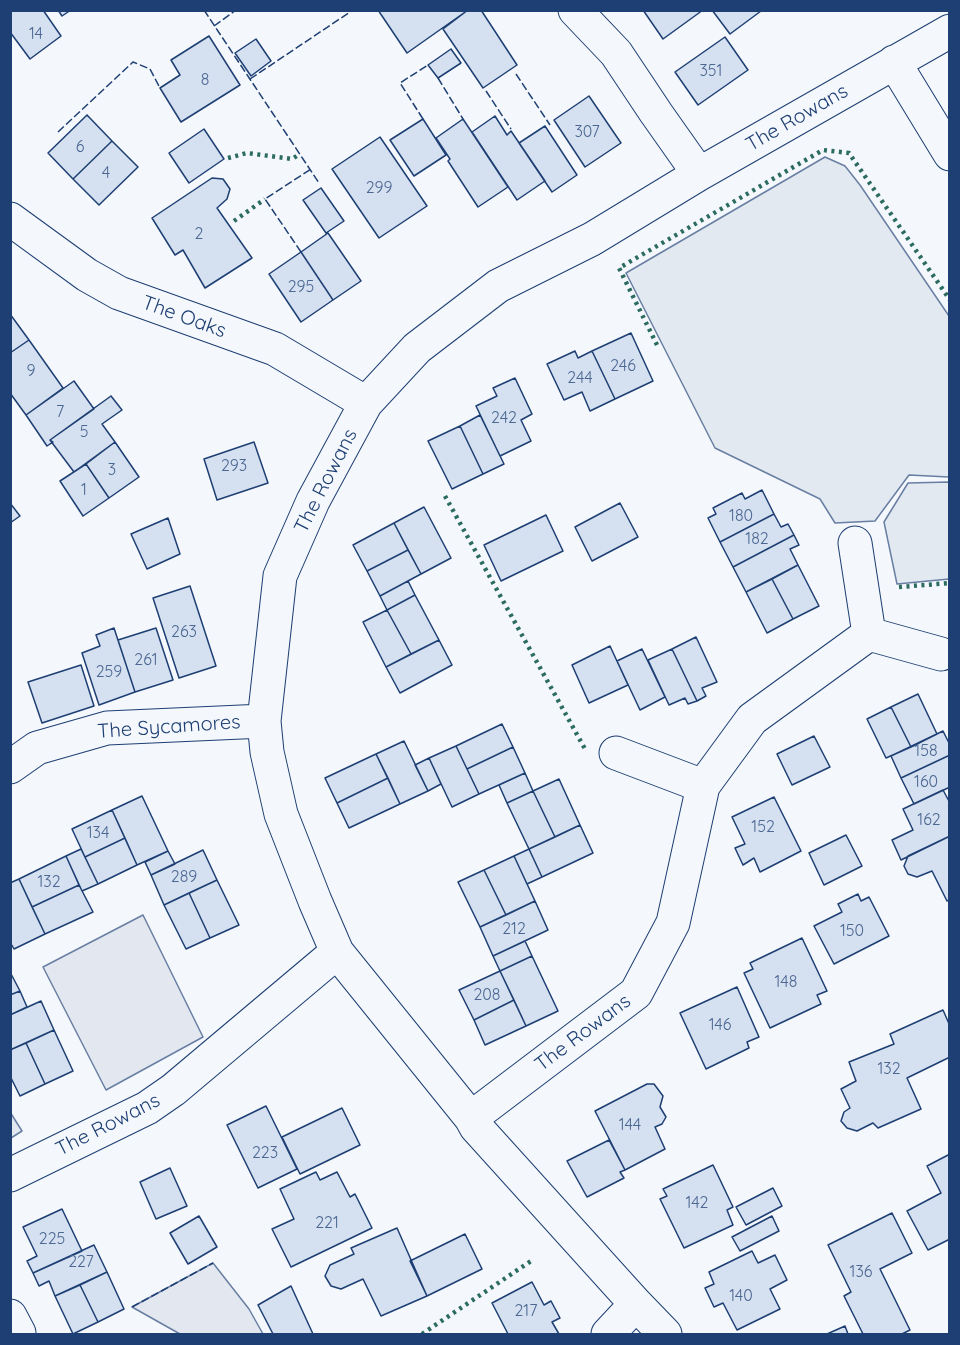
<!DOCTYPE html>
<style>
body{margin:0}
#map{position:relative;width:960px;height:1345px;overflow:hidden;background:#f4f7fb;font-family:Quicksand,sans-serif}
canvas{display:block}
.frame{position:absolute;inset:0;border:12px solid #1d3f73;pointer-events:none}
</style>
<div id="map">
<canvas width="960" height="1345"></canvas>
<div class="frame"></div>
</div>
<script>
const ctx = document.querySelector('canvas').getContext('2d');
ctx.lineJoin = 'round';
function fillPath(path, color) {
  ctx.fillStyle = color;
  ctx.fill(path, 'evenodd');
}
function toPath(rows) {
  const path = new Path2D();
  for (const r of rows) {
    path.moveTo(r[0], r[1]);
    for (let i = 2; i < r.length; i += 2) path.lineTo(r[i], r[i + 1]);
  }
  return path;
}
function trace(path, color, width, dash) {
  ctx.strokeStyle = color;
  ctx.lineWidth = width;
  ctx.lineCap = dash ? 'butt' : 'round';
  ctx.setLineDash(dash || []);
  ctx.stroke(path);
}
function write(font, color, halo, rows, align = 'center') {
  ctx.font = font + ' Quicksand,sans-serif';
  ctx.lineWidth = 4.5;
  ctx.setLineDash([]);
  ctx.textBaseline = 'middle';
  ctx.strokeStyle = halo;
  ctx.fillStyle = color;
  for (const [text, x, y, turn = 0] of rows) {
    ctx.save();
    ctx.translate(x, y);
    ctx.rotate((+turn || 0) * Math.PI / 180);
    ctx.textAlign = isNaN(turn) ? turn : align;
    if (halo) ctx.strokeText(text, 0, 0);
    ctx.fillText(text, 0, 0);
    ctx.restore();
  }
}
const green = toPath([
 [825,157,845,166,860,185,949,316,949,477,909,475,875,521,835,523,820,499,715,448,626,273,825,157],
 [949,482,949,579,897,584,884,522,908,483,949,482]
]);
fillPath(green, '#e3e9f0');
trace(green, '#687fa3', 1.5);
const parking = toPath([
 [143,915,203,1037,106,1090,43,967,143,915],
 [10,1112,22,1131,11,1138,10,1138,10,1112],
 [213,1263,249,1309,263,1334,180,1334,132,1307,213,1263]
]);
fillPath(parking, '#e3e8f0');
trace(parking, '#687fa3', 1.5);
const building = toPath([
 [10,10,43,10,61,36,30,59,10,32,10,10],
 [58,10,71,10,62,16,58,10],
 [378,10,468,10,407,53,378,10],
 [468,10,481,10,517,65,483,88,443,29,468,10],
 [643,10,703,10,663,39,643,10],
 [712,10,761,10,761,11,730,34,712,10],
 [209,36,240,85,181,122,160,88,180,75,171,60,209,36],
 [725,37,748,70,698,105,675,72,725,37],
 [256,39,271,61,251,76,235,53,256,39],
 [451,49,461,63,438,78,428,65,451,49],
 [589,96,621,143,585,167,554,120,589,96],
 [87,115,112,141,73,179,48,153,87,115],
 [495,116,507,135,511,131,545,181,517,200,472,132,495,116],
 [423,119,446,155,414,176,390,140,423,119],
 [463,119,508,187,478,207,448,161,450,159,436,138,463,119],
 [545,126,577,175,552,192,519,143,545,126],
 [204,129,224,159,189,183,169,153,204,129],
 [380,137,427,206,379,238,332,169,380,137],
 [112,141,138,167,99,205,73,179,112,141],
 [212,178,223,179,230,189,227,199,217,208,252,258,205,288,183,250,175,255,152,218,212,178],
 [321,188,344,221,326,233,303,200,321,188],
 [328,233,361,281,333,300,301,252,328,233],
 [301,252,333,300,301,322,269,274,301,252],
 [10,314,29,340,10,353,10,314],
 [631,333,653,381,615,399,592,351,631,333],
 [29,340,63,388,26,415,10,393,10,353,29,340],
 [575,351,578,358,592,351,615,399,590,411,582,392,564,400,547,364,575,351],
 [515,378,532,414,521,420,531,441,500,456,476,406,497,396,493,388,515,378],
 [74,381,94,409,50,440,53,442,47,446,26,415,74,381],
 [111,396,122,410,102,424,115,442,74,472,50,440,111,396],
 [480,415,504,464,483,474,460,426,480,415],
 [460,426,483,474,452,489,428,441,460,426],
 [115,442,139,477,109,498,86,464,115,442],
 [254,442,268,483,217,500,204,459,254,442],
 [86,464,109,498,83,516,60,481,86,464],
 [762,490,774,514,720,542,708,518,716,514,713,508,742,493,745,499,762,490],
 [10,503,20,516,10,523,10,503],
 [620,503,638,537,592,561,575,527,620,503],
 [424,507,451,558,421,574,394,523,424,507],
 [774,514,781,527,788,524,794,535,733,567,720,542,774,514],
 [546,515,563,551,501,581,484,545,546,515],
 [168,518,180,554,147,569,131,534,168,518],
 [394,523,408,550,367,571,353,545,394,523],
 [794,535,799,545,790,549,798,565,746,592,733,567,794,535],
 [408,550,421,574,380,596,367,571,408,550],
 [798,565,819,606,793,619,772,579,798,565],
 [772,579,793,619,767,633,746,592,772,579],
 [408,581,415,595,387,610,380,596,408,581],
 [190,586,216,666,179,678,153,598,190,586],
 [415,595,439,640,411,654,387,610,415,595],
 [387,610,411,654,386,667,363,622,387,610],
 [114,628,135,692,99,705,82,653,100,646,96,635,114,628],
 [156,628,173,680,135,692,118,640,156,628],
 [696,637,717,682,702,688,706,696,697,701,672,649,696,637],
 [439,640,452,665,400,693,386,667,439,640],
 [610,646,628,685,589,703,572,665,610,646],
 [642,649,665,697,640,710,617,661,642,649],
 [672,649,697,701,688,704,685,698,669,705,648,660,672,649],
 [81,665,94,706,42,723,28,682,81,665],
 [918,694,937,734,911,747,891,707,918,694],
 [891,707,911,747,886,758,867,719,891,707],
 [502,724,513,747,467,769,456,746,502,724],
 [943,731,950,745,950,755,901,778,891,756,943,731],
 [814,736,830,767,792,785,777,754,814,736],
 [404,741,428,791,400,804,376,754,404,741],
 [456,746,479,794,452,807,429,758,456,746],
 [513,747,525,773,479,794,467,769,513,747],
 [376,754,388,778,337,803,325,778,376,754],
 [950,755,950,787,914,804,901,778,950,755],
 [429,758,441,784,428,791,415,765,429,758],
 [525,773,533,791,507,803,499,785,525,773],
 [388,778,400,804,349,828,337,803,388,778],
 [559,779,580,825,555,837,533,791,559,779],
 [943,790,950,803,950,836,901,860,892,840,913,830,903,809,943,790],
 [533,791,555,837,529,849,507,803,533,791],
 [142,796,168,851,137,865,112,810,142,796],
 [774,797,801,851,760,872,754,858,743,865,735,848,745,844,732,817,774,797],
 [112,810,125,838,85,857,72,829,112,810],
 [580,825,593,853,542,877,529,849,580,825],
 [846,835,862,866,824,885,809,853,846,835],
 [950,836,950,899,947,901,932,871,917,877,908,874,904,866,908,856,950,836],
 [125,838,137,865,98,884,85,857,125,838],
 [81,849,98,884,82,891,66,856,81,849],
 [529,849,542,877,527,884,514,856,529,849],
 [203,850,217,880,164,905,151,875,203,850],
 [168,851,175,864,151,875,145,862,168,851],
 [66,856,79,885,32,907,19,879,66,856],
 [514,856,535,901,506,915,484,870,514,856],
 [484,870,506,915,480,927,458,882,484,870],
 [19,879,45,934,14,949,10,942,10,883,19,879],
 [217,880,239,925,210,938,189,893,217,880],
 [79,885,93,912,45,934,32,907,79,885],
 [189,893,210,938,186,949,164,905,189,893],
 [858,894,861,901,869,897,889,936,834,964,814,926,842,912,838,904,858,894],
 [535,901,548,930,493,956,480,927,535,901],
 [802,938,827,991,817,995,821,1004,770,1028,744,973,753,969,750,963,802,938],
 [525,941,532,956,500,971,493,956,525,941],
 [532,956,558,1011,526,1026,500,971,532,956],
 [500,971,514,1000,474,1020,459,990,500,971],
 [10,972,20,991,10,995,10,972],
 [737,987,759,1037,747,1042,749,1048,706,1069,680,1013,737,987],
 [20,991,27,1007,10,1015,10,995,20,991],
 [514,1000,526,1026,485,1045,474,1020,514,1000],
 [41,1001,54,1030,10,1050,10,1015,41,1001],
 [943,1010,950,1026,950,1057,907,1078,921,1109,878,1128,873,1123,857,1131,847,1128,841,1121,844,1112,850,1108,841,1089,856,1081,849,1062,894,1044,890,1034,943,1010],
 [54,1030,73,1071,45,1084,26,1043,54,1030],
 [26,1043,45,1084,20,1096,10,1076,10,1050,26,1043],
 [647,1084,654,1084,663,1096,660,1107,666,1117,662,1124,655,1127,665,1149,625,1170,595,1111,647,1084],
 [266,1106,297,1169,258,1188,227,1125,266,1106],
 [342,1108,360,1145,300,1174,282,1137,342,1108],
 [609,1140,625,1170,620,1172,624,1178,587,1197,567,1161,609,1140],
 [950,1154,950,1239,928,1250,907,1211,941,1193,927,1166,950,1154],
 [713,1165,733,1207,727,1210,733,1225,684,1248,660,1199,667,1196,663,1189,713,1165],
 [170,1168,187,1206,156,1219,140,1182,170,1168],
 [316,1172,320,1180,337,1172,350,1197,355,1194,372,1228,291,1267,272,1229,294,1219,280,1189,316,1172],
 [773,1188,782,1206,746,1225,736,1207,773,1188],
 [62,1209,82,1251,33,1273,27,1261,37,1256,23,1227,62,1209],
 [892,1213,912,1253,880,1269,910,1330,902,1334,863,1334,844,1296,851,1292,828,1245,892,1213],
 [199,1216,217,1247,188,1264,170,1233,199,1216],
 [772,1216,779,1231,740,1251,732,1237,772,1216],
 [397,1228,427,1296,381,1316,363,1279,341,1289,331,1286,325,1276,330,1265,354,1254,351,1248,397,1228],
 [465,1234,482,1269,427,1296,410,1261,465,1234],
 [94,1245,107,1272,55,1296,49,1281,39,1286,33,1273,94,1245],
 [752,1251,758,1263,775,1255,787,1280,770,1289,780,1309,737,1330,723,1303,714,1307,705,1288,714,1284,709,1272,752,1251],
 [107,1272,124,1309,98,1322,80,1285,107,1272],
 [532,1282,544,1305,551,1301,560,1318,552,1322,559,1334,508,1334,492,1303,532,1282],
 [80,1285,98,1322,73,1334,55,1296,80,1285],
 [291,1286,313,1334,273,1334,258,1305,291,1286],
 [845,1326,848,1334,827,1334,845,1326]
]);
fillPath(building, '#d5e0f0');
trace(building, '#1d3f73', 1.5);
const minor = toPath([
 [575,10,616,53,656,113,699,174],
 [894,62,950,154],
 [10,219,87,275,119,293,275,349,366,403],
 [855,543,869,634],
 [616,753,703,786],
 [10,767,37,748,107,728,264,721],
 [471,1118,636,993,673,923,703,786,752,719,869,634,941,654],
 [10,1175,147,1108,173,1090,337,952],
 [10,1316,19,1333],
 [608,1334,636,1304],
 [665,1334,636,1304,476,1127,471,1118,337,952,315,901,281,814,267,752,264,721,280,576,313,501,366,403,417,348,498,286,592,239,699,174,950,31]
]);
trace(minor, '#1d3f73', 35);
trace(minor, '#f4f7fb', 33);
trace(toPath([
 [228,158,247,153,292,159,300,154],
 [234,221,265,199],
 [657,345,619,268,823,150,849,153,950,300],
 [445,496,585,749],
 [899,587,950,583],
 [422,1334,531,1261]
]), '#2c6c60', 4.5, [3, 4.5]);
trace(toPath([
 [204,10,319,183],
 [214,26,236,10],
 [516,74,550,125],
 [438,78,463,119],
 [250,79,353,10],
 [486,91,511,129],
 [423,119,400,83,428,65],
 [58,132,133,62,150,69,160,88],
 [301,252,265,199,311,169],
 [132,1307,213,1263]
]), '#1d3f73', 1.5, [8, 3]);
write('16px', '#4b6792', null, [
 ["14",36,34],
 ["351",711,71],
 ["8",205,80],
 ["307",587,132],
 ["6",80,147],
 ["4",106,173],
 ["299",379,188],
 ["2",199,234],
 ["295",301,287],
 ["246",623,366],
 ["9",31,371],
 ["244",580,378],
 ["7",60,412],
 ["242",504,418],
 ["5",84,432],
 ["293",234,466],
 ["3",112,470],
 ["1",84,490],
 ["180",741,516],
 ["182",757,539],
 ["263",184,632],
 ["261",146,660],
 ["259",109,672],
 ["158",926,751],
 ["160",926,782],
 ["162",929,820],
 ["152",763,827],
 ["134",98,833],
 ["289",184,877],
 ["132",49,882],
 ["212",514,929],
 ["150",852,931],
 ["148",786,982],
 ["208",487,995],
 ["146",720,1025],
 ["132",889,1069],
 ["144",630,1125],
 ["223",265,1153],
 ["142",697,1203],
 ["221",327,1223],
 ["225",52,1239],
 ["227",81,1262],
 ["136",861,1272],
 ["140",741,1296],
 ["217",526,1311]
]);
write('20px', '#1d3f73', '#f4f7fb', [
 ["The Rowans",797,118,-30],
 ["The Oaks",184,317,20],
 ["The Rowans",326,481,-63],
 ["The Sycamores",169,727,-4],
 ["The Rowans",583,1033,-37],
 ["The Rowans",108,1125,-27]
]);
</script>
